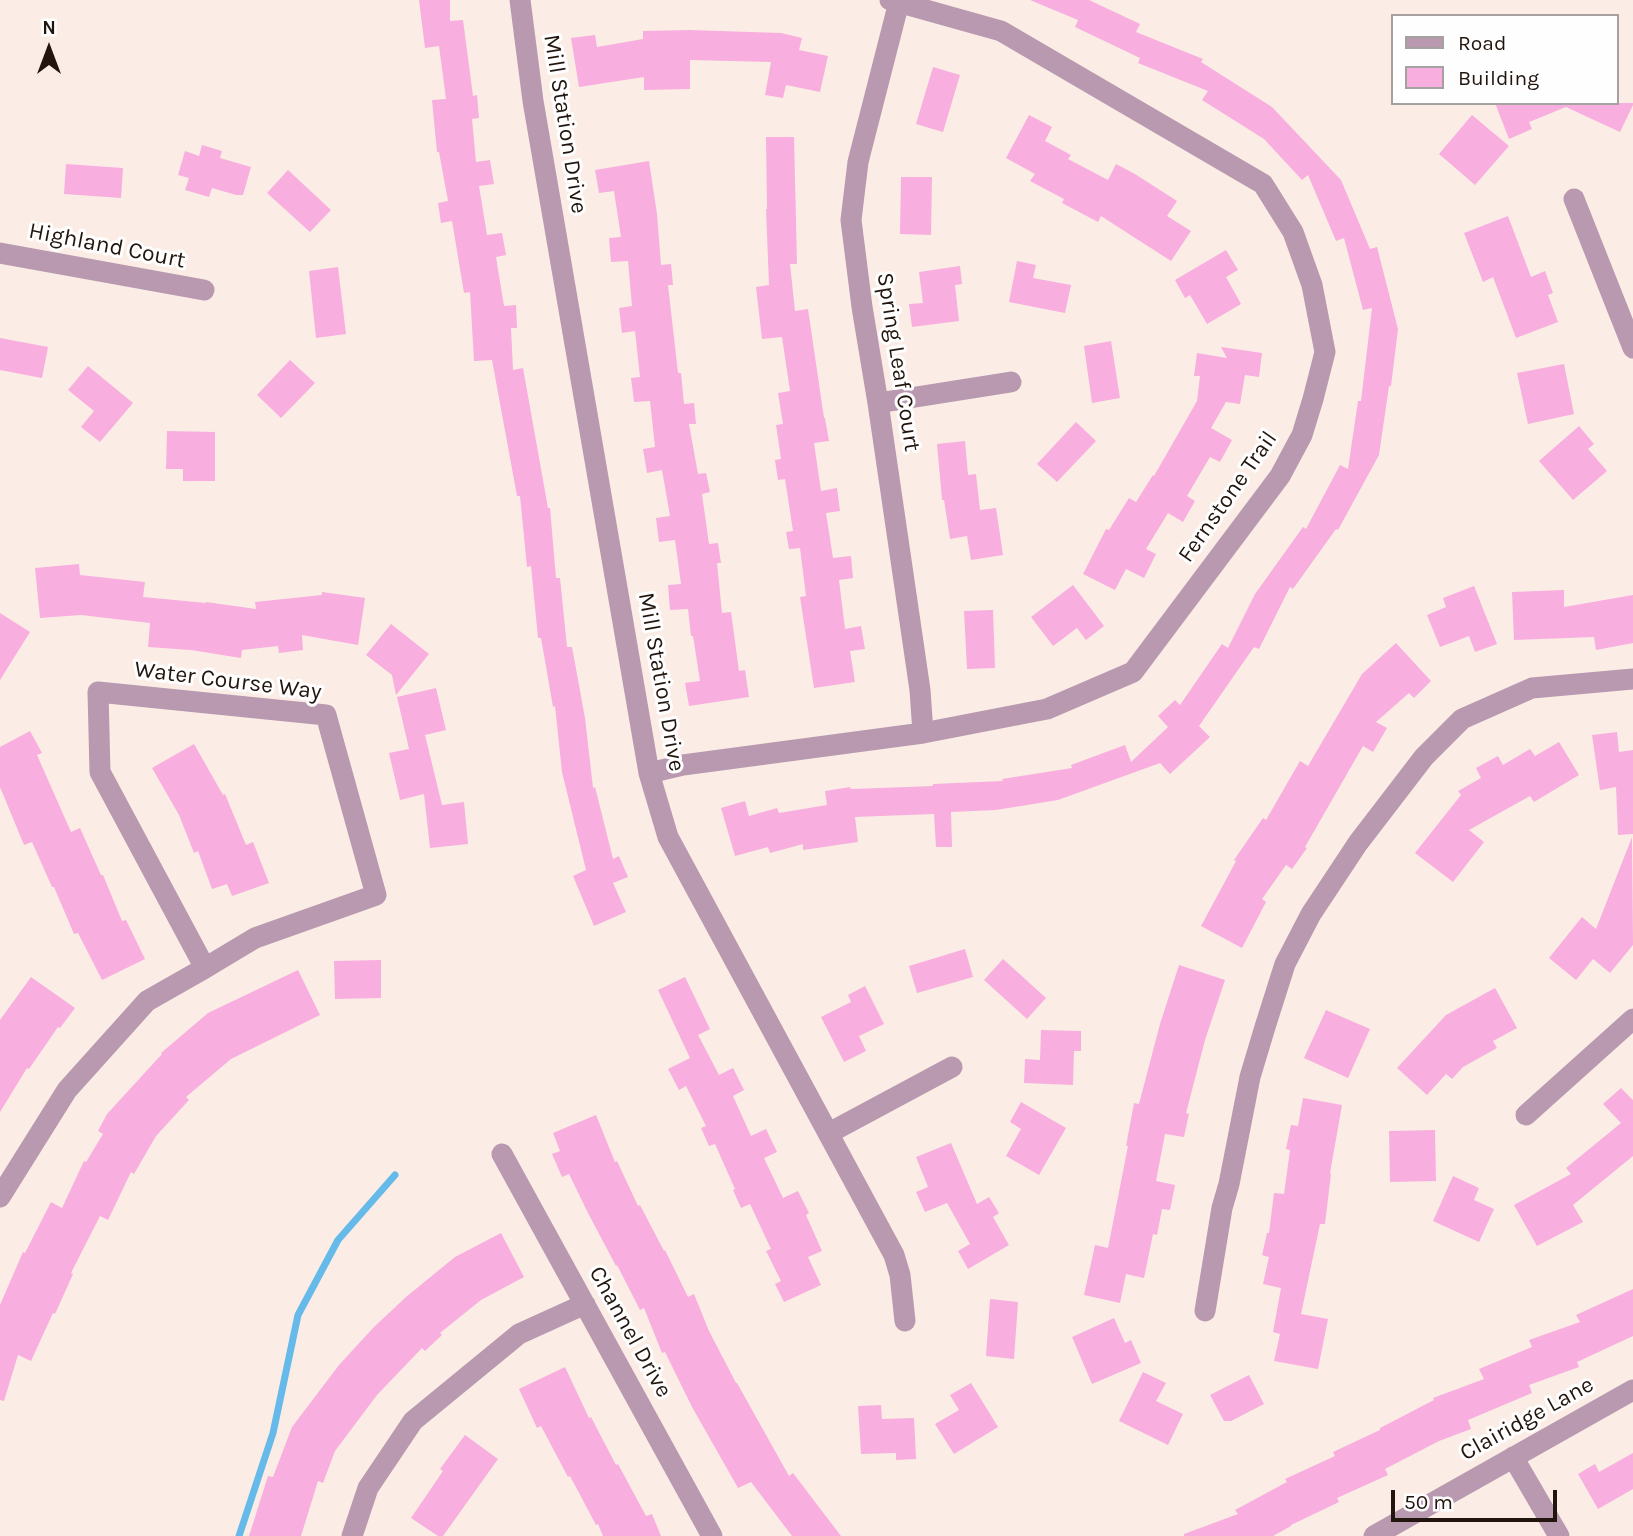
<!DOCTYPE html>
<style>
body{margin:0}
#map{position:relative;width:1633px;height:1536px;overflow:hidden;background:#fbede5;font-family:Karla,sans-serif}
canvas{display:block}
.legend{position:absolute;left:1391px;top:14px;width:228px;height:91px;box-sizing:border-box;background:#fefefe;border:2px solid #a6a19e;margin:0;padding:9px 12px;list-style:none;font-size:21px;color:#21150e}
.legend li{display:flex;align-items:center;gap:14px;height:35px}
.legend b{width:35px;border:2px solid #a6a19e}
.north{position:absolute;left:14px;top:14px;width:70px;height:70px;-webkit-text-stroke:5px #fefefe;paint-order:stroke;rotate:0deg;font-size:19px;font-weight:700;line-height:28px;text-align:center;color:#21150e}
.north::after{content:'';display:block;margin:auto;width:24px;height:32px;background:#21150e;clip-path:polygon(50% 0,100% 100%,50% 72%,0 100%)}
.scale{position:absolute;left:1391px;top:1490px;width:166px;height:32px;box-sizing:border-box;border:4px solid #21150e;border-top:0;padding-left:9px;font-size:21px;line-height:24px;white-space:nowrap;color:#21150e;-webkit-text-stroke:5px #fefefe;paint-order:stroke}
</style>
<div id="map">
<canvas width="1633" height="1536"></canvas>
<ul class="legend">
<li><b style="height:9px;background:#b899b0"></b>Road</li>
<li><b style="height:19px;background:#f8aedf"></b>Building</li>
</ul>
<div class="north">N</div>
<div class="scale">50 m</div>
</div>
<script>
const ctx = document.querySelector('canvas').getContext('2d');
ctx.lineJoin = 'round';
function toPath(rows) {
  const path = new Path2D();
  for (const r of rows) {
    path.moveTo(r[0], r[1]);
    for (let i = 2; i < r.length; i += 2) path.lineTo(r[i], r[i + 1]);
  }
  return path;
}
function trace(path, color, width, dash) {
  ctx.strokeStyle = color;
  ctx.lineWidth = width;
  ctx.lineCap = dash ? 'butt' : 'round';
  ctx.setLineDash(dash || []);
  ctx.stroke(path);
}
function fillPath(path, color) {
  ctx.fillStyle = color;
  ctx.fill(path, 'evenodd');
}
function write(font, color, halo, rows, align = 'center') {
  ctx.font = font + ' Karla,sans-serif';
  ctx.lineWidth = 6;
  ctx.setLineDash([]);
  ctx.textBaseline = 'middle';
  ctx.strokeStyle = halo;
  ctx.fillStyle = color;
  for (const [text, x, y, turn = 0] of rows) {
    ctx.save();
    ctx.translate(x, y);
    ctx.rotate((+turn || 0) * Math.PI / 180);
    ctx.textAlign = isNaN(turn) ? turn : align;
    if (halo) ctx.strokeText(text, 0, 0);
    ctx.fillText(text, 0, 0);
    ctx.restore();
  }
}
trace(toPath([
 [239,1536,273,1433,298,1315,338,1240,395,1175]
]), '#65bae9', 7);
fillPath(toPath([
 [419,0,450,0,450,21,463,20,473,96,477,95,479,118,472,119,476,162,490,160,494,184,479,186,487,235,502,233,506,255,496,257,504,306,516,305,517,328,511,328,513,370,523,368,548,508,550,508,556,578,560,578,567,647,572,647,585,718,593,788,595,787,613,859,619,856,628,877,613,883,626,912,594,926,573,876,586,870,562,772,555,706,553,707,541,638,538,638,531,566,527,567,520,496,517,496,492,360,474,361,470,292,464,293,452,221,441,223,438,203,448,201,439,152,437,152,432,100,446,99,439,46,425,48],
 [1030,0,1089,0,1140,24,1136,32,1203,59,1201,62,1272,107,1341,180,1370,249,1377,247,1398,329,1391,386,1389,386,1379,455,1338,530,1336,529,1293,589,1290,587,1259,649,1254,647,1199,726,1210,737,1170,774,1160,763,1058,800,996,810,951,812,952,847,936,847,934,814,855,817,858,842,803,850,803,844,770,853,768,847,735,856,721,808,745,801,749,816,777,808,779,813,827,805,825,791,850,787,851,789,933,786,933,784,1003,781,1002,779,1072,768,1071,765,1125,745,1131,762,1168,727,1158,716,1175,700,1180,705,1222,644,1228,648,1255,594,1303,527,1306,529,1340,465,1348,469,1358,401,1361,401,1372,308,1363,310,1344,238,1336,241,1308,175,1302,180,1264,139,1202,100,1208,91,1138,63,1140,58,1075,27,1078,20],
 [689,30,781,33,802,38,799,50,828,56,820,92,786,85,783,98,765,95,771,62,690,60,690,89,644,90,644,77,579,87,571,38,595,35,597,47,643,39,643,31],
 [933,67,960,75,943,132,916,124],
 [1495,103,1633,103,1633,105,1620,132,1566,107,1529,122,1532,129,1509,139],
 [1029,115,1052,127,1045,141,1071,155,1068,159,1108,180,1116,164,1135,174,1177,201,1167,216,1191,231,1171,261,1101,216,1098,222,1062,203,1064,199,1030,181,1035,174,1006,158],
 [1472,115,1509,146,1475,185,1439,154],
 [766,137,794,137,797,264,790,264,795,311,808,309,824,418,825,418,829,441,814,443,821,491,837,488,840,511,826,513,833,558,851,556,853,578,839,580,845,629,861,626,865,649,850,651,855,682,814,688,800,597,806,596,800,548,789,549,786,532,793,531,785,479,778,480,775,460,781,459,776,425,783,424,778,393,790,391,782,337,762,339,756,287,769,285,766,209,767,209],
 [202,145,222,151,220,158,251,167,243,195,236,195,212,188,209,197,185,190,189,178,178,175,185,151,199,156],
 [649,161,657,214,661,265,671,264,673,285,668,285,678,373,681,373,684,404,694,403,696,424,689,424,698,474,706,473,710,492,702,494,709,544,718,543,721,563,717,563,722,613,731,612,739,671,745,670,749,697,689,706,685,683,700,681,693,636,691,636,688,609,670,610,668,585,681,584,675,540,659,542,656,518,670,516,662,470,647,473,643,449,655,447,650,401,634,402,631,378,640,377,635,331,622,333,619,308,632,306,628,261,611,262,609,238,621,237,614,191,599,193,595,170],
 [66,164,123,168,121,198,64,194],
 [288,170,331,210,310,232,267,193],
 [901,177,932,177,931,235,900,234],
 [1508,216,1531,277,1545,271,1553,293,1548,295,1558,322,1516,338,1493,277,1483,282,1464,233],
 [1226,250,1238,270,1226,277,1241,304,1207,324,1190,295,1185,298,1175,280],
 [1017,261,1036,265,1033,278,1071,285,1065,313,1009,302],
 [960,266,962,284,955,285,959,321,912,327,909,304,923,303,919,272],
 [338,267,346,334,316,338,309,271],
 [0,338,48,347,42,378,0,370],
 [1111,341,1120,398,1092,403,1084,346],
 [1221,347,1262,353,1259,377,1245,375,1240,404,1226,402,1211,428,1232,440,1220,462,1210,457,1187,496,1195,501,1183,522,1168,513,1146,549,1156,554,1144,578,1126,569,1115,590,1083,574,1106,529,1109,530,1129,498,1136,502,1153,475,1154,476,1197,401,1200,376,1194,376,1197,353,1227,358],
 [290,360,315,383,281,418,257,395],
 [1564,364,1574,414,1528,424,1517,373],
 [88,366,133,403,100,442,81,427,94,411,68,390],
 [1076,422,1096,441,1057,482,1037,464],
 [1579,426,1594,444,1588,449,1607,471,1573,500,1539,461],
 [167,431,215,432,215,481,183,481,183,469,166,469],
 [965,441,968,475,976,474,980,510,996,508,1003,555,971,560,967,536,950,539,944,500,942,500,937,444],
 [79,564,80,575,145,582,143,597,206,603,206,602,256,609,255,602,322,595,322,592,365,598,358,645,302,635,303,650,279,653,278,646,242,650,241,658,191,650,148,647,150,623,81,615,40,618,35,568],
 [1073,585,1104,626,1086,640,1077,628,1053,646,1031,617],
 [1474,586,1497,644,1475,652,1469,636,1440,647,1427,615,1446,607,1443,598],
 [1564,590,1564,607,1633,595,1633,643,1596,650,1594,637,1514,640,1512,592],
 [993,610,995,668,967,669,964,611],
 [0,613,30,632,0,680],
 [391,624,429,654,396,695,392,675,366,655],
 [1396,643,1431,681,1414,698,1409,693,1376,722,1387,728,1373,752,1363,746,1305,847,1307,848,1292,869,1286,865,1262,899,1266,902,1242,948,1201,926,1236,861,1234,860,1263,818,1266,820,1300,761,1308,766,1362,674],
 [436,688,446,730,425,735,442,805,464,802,468,844,430,848,424,794,400,800,389,753,409,749,397,697],
 [30,731,42,753,37,755,71,832,80,828,101,875,103,875,122,921,126,920,145,959,102,980,78,933,74,934,54,887,52,887,32,842,24,845,0,787,0,747],
 [1617,732,1619,752,1633,750,1633,834,1618,835,1616,787,1600,790,1592,735],
 [1559,742,1579,775,1534,802,1530,796,1469,830,1484,842,1453,882,1415,853,1461,795,1458,791,1481,778,1476,768,1498,756,1503,765,1530,749,1535,756],
 [194,744,223,795,225,794,246,845,253,842,269,883,232,896,227,884,212,889,198,851,194,853,179,815,152,768],
 [1632,837,1633,945,1610,973,1593,959,1576,980,1549,958,1582,917,1596,929],
 [965,949,973,977,917,993,909,966],
 [1003,959,1046,998,1027,1019,984,980],
 [381,960,381,998,335,999,334,961],
 [1179,965,1225,980,1205,1040,1186,1113,1189,1114,1184,1137,1165,1134,1156,1181,1175,1185,1170,1210,1162,1209,1157,1235,1153,1234,1144,1278,1126,1274,1120,1303,1084,1295,1095,1245,1108,1248,1128,1146,1126,1146,1134,1103,1139,1104,1160,1024],
 [298,970,320,1015,231,1059,186,1097,189,1100,156,1136,134,1174,131,1172,108,1220,100,1216,71,1273,73,1274,55,1314,53,1313,31,1361,18,1355,4,1401,0,1400,0,1305,23,1252,25,1253,51,1202,62,1208,84,1161,86,1162,103,1134,98,1131,107,1114,162,1054,161,1053,208,1013],
 [31,977,75,1008,60,1028,58,1027,29,1069,27,1068,0,1112,0,1020],
 [685,977,710,1029,698,1035,719,1075,733,1068,744,1090,733,1096,751,1136,766,1129,777,1152,764,1158,783,1198,798,1191,809,1213,806,1215,822,1251,808,1257,821,1285,784,1302,775,1284,781,1281,766,1251,771,1249,750,1204,741,1208,733,1190,735,1189,715,1144,709,1146,701,1128,706,1126,686,1086,679,1090,668,1069,690,1058,658,990],
 [865,986,884,1024,859,1036,866,1051,844,1062,821,1017,851,1002,848,995],
 [1495,988,1517,1028,1493,1041,1497,1048,1463,1067,1452,1079,1446,1074,1427,1095,1397,1068,1446,1015],
 [1326,1010,1370,1029,1348,1078,1304,1058],
 [1041,1030,1081,1031,1081,1051,1074,1051,1073,1085,1024,1083,1025,1059,1040,1060],
 [1621,1088,1633,1100,1633,1156,1573,1205,1583,1222,1537,1246,1514,1205,1571,1174,1566,1168,1621,1123,1603,1104],
 [1303,1098,1342,1105,1330,1173,1331,1174,1325,1224,1320,1224,1301,1314,1328,1319,1318,1369,1274,1361,1280,1334,1273,1332,1281,1288,1263,1284,1269,1257,1262,1255,1267,1233,1269,1233,1274,1193,1284,1194,1290,1150,1286,1149,1291,1125,1298,1126],
 [1021,1102,1066,1128,1039,1175,1006,1156,1021,1129,1010,1122],
 [596,1115,615,1162,617,1161,638,1206,640,1205,664,1251,665,1250,688,1297,694,1294,709,1331,736,1383,737,1383,789,1476,793,1473,841,1536,792,1536,751,1482,738,1488,692,1407,665,1352,662,1353,644,1308,640,1310,617,1265,616,1266,588,1213,569,1174,562,1177,552,1154,560,1151,553,1133],
 [1435,1130,1436,1181,1390,1182,1389,1131],
 [951,1143,977,1204,989,1197,999,1213,993,1217,1009,1245,968,1269,958,1251,970,1244,947,1203,925,1212,916,1192,928,1187,916,1157],
 [1453,1176,1479,1188,1474,1200,1494,1209,1479,1242,1433,1221],
 [501,1233,524,1277,481,1300,440,1333,442,1335,425,1351,422,1348,377,1395,335,1451,323,1483,318,1481,301,1536,249,1536,268,1476,273,1477,292,1427,339,1365,374,1327,406,1297,455,1257],
 [1633,1289,1633,1336,1577,1362,1579,1367,1529,1385,1532,1393,1468,1420,1471,1429,1439,1441,1385,1469,1388,1475,1337,1498,1339,1502,1291,1525,1291,1526,1273,1536,1184,1536,1184,1534,1238,1514,1235,1510,1287,1482,1285,1479,1335,1456,1333,1452,1380,1430,1380,1428,1434,1400,1433,1398,1484,1379,1479,1369,1532,1347,1529,1340,1580,1322,1576,1315],
 [990,1299,1018,1302,1014,1359,986,1356],
 [1114,1318,1125,1343,1131,1340,1141,1363,1092,1384,1072,1337],
 [565,1367,589,1418,591,1417,616,1465,618,1464,646,1516,652,1514,661,1536,603,1536,598,1524,596,1525,570,1476,568,1477,541,1426,537,1428,519,1389],
 [1143,1372,1166,1383,1156,1401,1183,1414,1168,1445,1119,1421],
 [1249,1375,1264,1404,1231,1421,1224,1421,1210,1395],
 [971,1383,998,1427,954,1454,935,1424,959,1410,950,1395],
 [881,1405,882,1419,914,1418,916,1459,896,1460,896,1453,861,1454,858,1406],
 [465,1435,498,1459,443,1536,438,1536,411,1518,443,1471,440,1469],
 [1633,1453,1633,1489,1598,1509,1578,1474,1595,1464,1599,1472]
]), '#f8aedf');
trace(toPath([
 [520,0,533,101,649,773,668,837,894,1255,900,1275,905,1321],
 [899,2,858,162,851,220,862,307,878,403,920,690,923,733],
 [1574,199,1633,348],
 [0,253,204,290],
 [878,403,1011,382],
 [649,773,683,765,923,733,1047,709,1133,672,1280,476,1302,435,1313,399,1325,352,1312,285,1293,232,1263,184,1001,31,890,0],
 [1526,1115,1633,1019],
 [829,1133,952,1067],
 [502,1154,712,1536],
 [0,1197,67,1090,147,1001,205,968,255,938,376,895,326,715,98,692,100,772,205,968],
 [1205,1311,1222,1208,1229,1184,1250,1077,1265,1027,1285,964,1311,914,1358,843,1424,757,1462,719,1532,688,1633,679],
 [1513,1457,1559,1536],
 [352,1536,368,1488,413,1421,519,1334,585,1304],
 [1374,1536,1633,1390]
]), '#b899b0', 21);
write('23px', '#21150e', '#fefefe', [
 ["Mill Station Drive",565,124,81],
 ["Highland Court",107,246,11],
 ["Spring Leaf Court",898,362,81],
 ["Fernstone Trail",1228,497,-55],
 ["Water Course Way",228,681,7],
 ["Mill Station Drive",661,682,80],
 ["Channel Drive",630,1332,61],
 ["Clairidge Lane",1527,1419,-29]
]);
</script>
